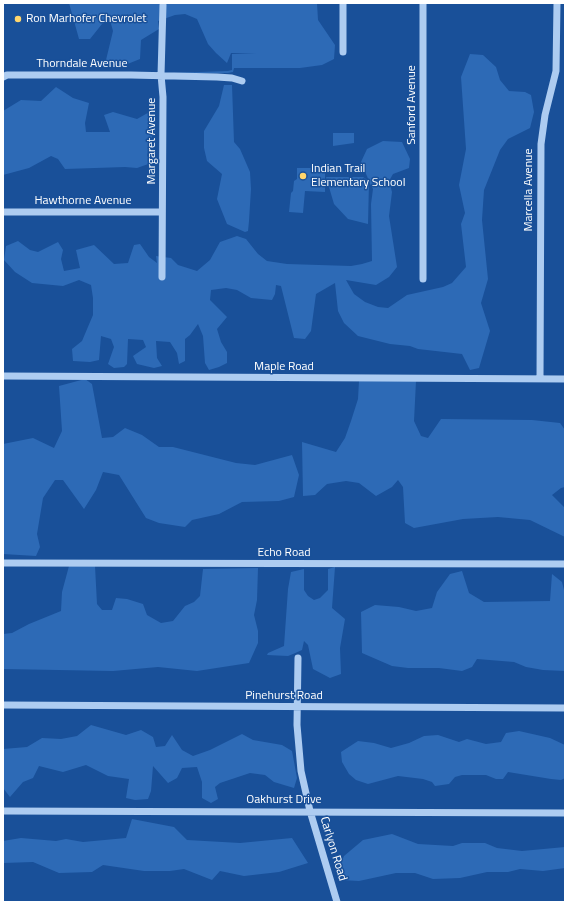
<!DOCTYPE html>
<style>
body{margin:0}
#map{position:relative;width:568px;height:905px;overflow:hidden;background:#195099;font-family:"Titillium Web",sans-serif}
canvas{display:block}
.frame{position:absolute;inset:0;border:4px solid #fff;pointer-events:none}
</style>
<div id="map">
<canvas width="568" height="905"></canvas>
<div class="frame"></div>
</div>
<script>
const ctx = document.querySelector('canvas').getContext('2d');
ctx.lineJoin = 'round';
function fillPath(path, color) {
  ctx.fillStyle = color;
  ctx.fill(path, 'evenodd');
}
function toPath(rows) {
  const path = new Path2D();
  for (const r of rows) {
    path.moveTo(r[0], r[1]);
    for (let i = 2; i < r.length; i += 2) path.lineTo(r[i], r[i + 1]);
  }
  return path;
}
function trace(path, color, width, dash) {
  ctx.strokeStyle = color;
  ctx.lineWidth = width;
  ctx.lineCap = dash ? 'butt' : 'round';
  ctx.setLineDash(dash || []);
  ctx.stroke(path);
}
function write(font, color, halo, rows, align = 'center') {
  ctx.font = font + ' "Titillium Web",sans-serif';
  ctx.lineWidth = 3;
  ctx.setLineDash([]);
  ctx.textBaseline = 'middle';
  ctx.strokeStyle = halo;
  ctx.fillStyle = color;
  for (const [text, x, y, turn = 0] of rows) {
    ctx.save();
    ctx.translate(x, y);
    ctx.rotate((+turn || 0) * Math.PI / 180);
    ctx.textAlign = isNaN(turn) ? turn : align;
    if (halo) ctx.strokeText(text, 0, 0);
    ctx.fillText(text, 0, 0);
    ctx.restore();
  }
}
fillPath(toPath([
 [69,3,317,3,318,20,335,45,334,59,322,65,300,68,234,68,233,72,228,73,171,73,228,71,232,70,232,54,256,53,231,53,227,63,216,53,208,44,197,19,185,14,175,15,158,21,159,29,141,40,140,59,125,65,106,60,113,31,110,20,102,24,90,39,79,39],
 [470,54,483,55,496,67,500,80,509,91,525,92,531,95,534,112,530,128,508,139,500,150,484,190,482,220,488,279,481,303,490,331,479,368,470,370,462,354,418,349,410,346,390,344,358,336,344,323,338,311,335,283,316,294,311,331,305,339,294,338,281,286,276,285,275,294,272,300,251,298,237,290,226,288,211,290,210,300,227,317,217,329,221,342,227,352,227,363,219,367,209,370,205,363,203,336,198,324,190,335,185,339,185,361,179,364,177,353,170,342,156,341,157,358,162,366,154,368,137,364,133,356,146,347,143,340,128,339,127,364,124,367,114,368,108,364,114,347,111,339,101,336,99,360,90,362,73,361,72,349,82,341,93,315,93,298,91,285,79,280,63,286,32,283,15,272,4,260,6,246,18,241,30,250,38,252,58,242,63,250,61,259,64,271,80,268,76,250,94,245,114,264,128,263,134,245,140,244,149,257,157,263,156,256,171,258,178,265,197,271,210,260,220,242,237,236,246,239,258,254,267,261,287,264,351,266,362,264,372,261,371,204,373,189,369,182,368,224,348,219,334,204,326,177,363,177,369,181,361,162,367,149,383,141,402,142,410,159,409,168,393,174,389,181,392,192,389,216,397,267,389,277,376,285,346,280,354,294,365,302,378,307,388,308,407,295,443,287,452,283,466,267,461,224,465,213,459,185,466,149,461,77],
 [224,85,232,85,234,142,240,149,250,172,251,189,249,221,248,231,245,232,227,224,217,199,222,174,207,161,204,148,204,131,219,106],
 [56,87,73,98,89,103,85,123,86,132,110,132,104,115,113,112,137,119,153,110,156,130,150,140,147,156,154,162,137,168,125,167,65,169,58,159,51,156,29,168,3,175,3,111,21,100,41,101],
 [333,133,354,133,354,143,333,146],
 [297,168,325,168,325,192,305,191,303,213,289,212,291,193,293,191,294,181,297,179],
 [85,379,92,384,102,438,113,437,125,428,142,435,159,447,173,447,236,463,255,465,292,455,299,475,294,497,279,501,242,502,219,514,192,520,185,527,159,523,146,518,119,475,103,472,96,490,84,509,63,480,55,480,43,498,37,534,40,547,36,556,3,554,3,444,33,438,54,448,62,431,59,386],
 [359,381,416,381,414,421,421,436,428,438,441,419,532,420,560,423,565,430,565,487,561,488,552,495,565,508,565,537,530,520,498,517,463,519,414,528,405,523,403,487,398,480,392,487,376,496,359,483,346,481,327,484,315,495,303,496,302,442,336,452,345,438,351,421,358,399],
 [69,566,95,566,97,604,102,610,112,610,116,598,127,599,143,604,147,615,161,623,173,621,185,606,194,602,200,596,203,569,258,568,257,600,254,615,258,631,258,643,249,663,197,671,158,667,113,671,3,669,3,634,12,633,29,624,61,611,62,592],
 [335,567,332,608,345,619,340,648,341,674,330,678,313,669,308,645,304,641,302,650,293,654,288,656,267,655,268,653,284,646,288,589,291,572,304,569,304,590,308,596,314,600,320,598,328,590,328,569],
 [462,571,469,593,484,602,550,601,552,574,562,582,565,594,565,671,543,670,526,667,514,662,477,659,472,667,462,671,439,668,408,668,392,666,362,653,361,612,375,605,399,607,416,611,432,608,437,592,450,574],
 [91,725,126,735,141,730,153,737,156,747,165,746,172,735,182,750,193,756,210,750,242,734,253,740,282,745,292,751,297,778,294,788,274,782,265,775,250,773,220,783,215,787,218,799,211,803,202,798,202,782,197,767,182,768,177,778,168,783,153,766,151,791,148,799,135,800,126,798,129,779,108,776,86,765,63,772,39,766,33,778,23,782,10,797,3,788,3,749,27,747,42,738,61,739,77,736],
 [519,731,550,738,565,745,565,778,561,780,551,779,508,772,503,779,496,779,486,775,462,775,455,777,449,784,435,786,432,782,423,779,398,776,368,784,356,780,349,774,342,762,341,752,358,741,374,743,391,748,409,743,424,736,438,735,459,742,467,739,486,744,501,742,506,733],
 [132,819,174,827,187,840,240,843,292,838,308,863,279,872,244,876,220,871,212,880,184,869,170,871,144,871,103,865,92,872,59,873,33,862,3,863,3,841,21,838,56,841,66,839,83,842,126,838],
 [392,834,418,844,453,846,462,843,485,843,497,848,522,851,565,847,565,868,543,871,520,869,508,872,487,872,460,878,433,879,415,873,396,873,359,881,342,880,337,872,344,856,363,840]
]), '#2d6ab6');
trace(toPath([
 [343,3,343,52],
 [423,3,423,279],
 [3,77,7,75,131,75,217,77,232,78,242,81],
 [3,212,162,212],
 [162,277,163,97,161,75,163,5],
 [3,376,565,379],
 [540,379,541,144,545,115,556,71,557,3],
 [3,563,565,564],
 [298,658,297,725,301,771,310,811,337,902],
 [3,705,565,708],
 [3,811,565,813]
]), '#adccf1', 7);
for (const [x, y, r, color] of [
 [18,19,4,"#ffd66d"],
 [303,176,4,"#ffd66d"]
]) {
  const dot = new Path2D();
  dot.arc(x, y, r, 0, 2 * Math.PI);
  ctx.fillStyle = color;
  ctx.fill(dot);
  trace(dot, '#195099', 1.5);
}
write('12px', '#fff', '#195099', [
 ["Ron Marhofer Chevrolet",26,19],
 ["Indian Trail",311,169],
 ["Elementary School",311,183]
], 'left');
write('12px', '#fff', '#195099', [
 ["Thorndale Avenue",82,64],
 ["Sanford Avenue",412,105,-90],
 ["Margaret Avenue",152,141,-90],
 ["Marcella Avenue",529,190,-90],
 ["Hawthorne Avenue",83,201],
 ["Maple Road",284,367],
 ["Echo Road",284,553],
 ["Pinehurst Road",284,696],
 ["Oakhurst Drive",284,800],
 ["Carlyon Road",333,849,73]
]);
</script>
